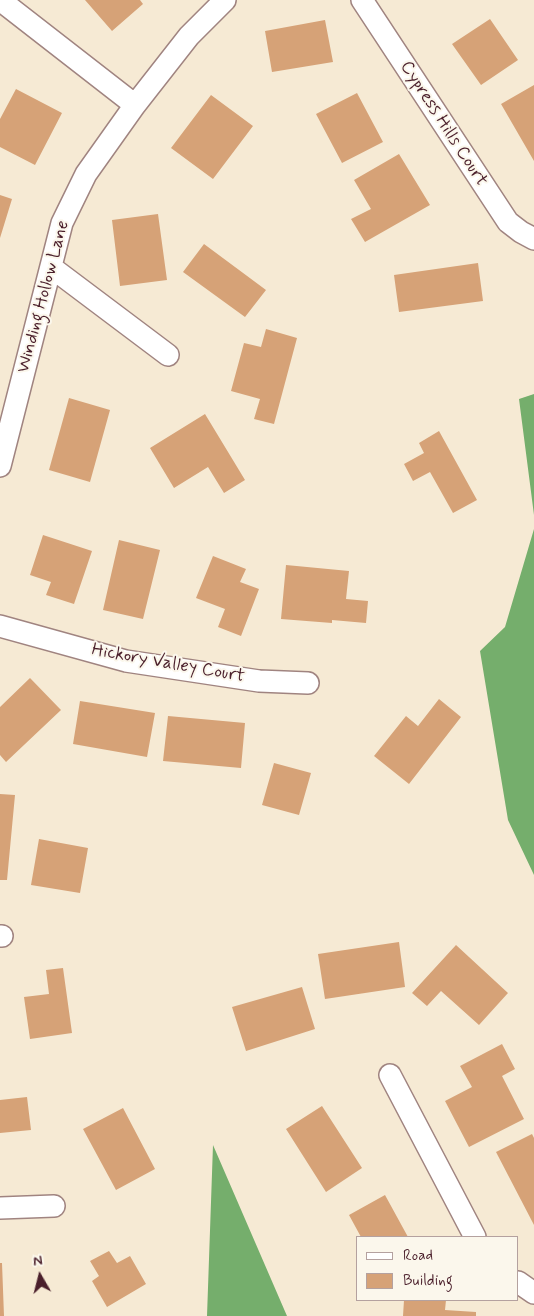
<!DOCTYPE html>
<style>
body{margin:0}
#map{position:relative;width:534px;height:1316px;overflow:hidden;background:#f6ead4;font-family:Mynerve,sans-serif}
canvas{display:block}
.legend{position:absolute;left:356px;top:1236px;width:162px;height:65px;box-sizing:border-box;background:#fbf7ec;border:1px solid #b4a19f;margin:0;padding:6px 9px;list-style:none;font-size:15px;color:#4a1f2b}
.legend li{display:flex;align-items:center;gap:10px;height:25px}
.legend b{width:25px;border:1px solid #b4a19f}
.north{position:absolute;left:15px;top:1251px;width:50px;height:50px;-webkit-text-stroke:4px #fbf7ec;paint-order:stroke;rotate:352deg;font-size:14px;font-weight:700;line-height:20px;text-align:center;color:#4a1f2b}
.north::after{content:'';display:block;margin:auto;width:18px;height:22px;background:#4a1f2b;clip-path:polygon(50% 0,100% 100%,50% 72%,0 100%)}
</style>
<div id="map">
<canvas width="534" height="1316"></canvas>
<ul class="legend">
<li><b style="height:6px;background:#fff"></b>Road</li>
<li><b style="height:14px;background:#d6a277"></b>Building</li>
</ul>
<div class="north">N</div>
</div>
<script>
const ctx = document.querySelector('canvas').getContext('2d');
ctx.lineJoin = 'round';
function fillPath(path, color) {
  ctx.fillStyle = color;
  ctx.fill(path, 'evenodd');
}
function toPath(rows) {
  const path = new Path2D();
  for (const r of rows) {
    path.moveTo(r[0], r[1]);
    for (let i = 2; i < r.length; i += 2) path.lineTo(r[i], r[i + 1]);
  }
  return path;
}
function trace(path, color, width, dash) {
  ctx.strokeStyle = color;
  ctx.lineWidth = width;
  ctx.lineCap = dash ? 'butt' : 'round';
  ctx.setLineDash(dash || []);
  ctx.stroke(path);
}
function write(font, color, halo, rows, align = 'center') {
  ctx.font = font + ' Mynerve,sans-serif';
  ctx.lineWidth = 4;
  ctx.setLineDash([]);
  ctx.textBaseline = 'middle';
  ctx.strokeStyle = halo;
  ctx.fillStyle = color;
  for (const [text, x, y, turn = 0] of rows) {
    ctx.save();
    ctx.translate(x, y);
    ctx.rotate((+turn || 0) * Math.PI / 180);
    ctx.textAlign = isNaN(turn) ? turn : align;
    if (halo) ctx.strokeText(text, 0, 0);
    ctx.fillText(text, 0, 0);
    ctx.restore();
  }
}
fillPath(toPath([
 [534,394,534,515,519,399],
 [534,529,534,875,508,820,480,651,505,627],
 [213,1145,287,1316,207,1316]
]), '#75ae6c');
fillPath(toPath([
 [85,0,140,0,143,4,112,31],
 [490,19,518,60,481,85,452,44],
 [325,20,333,62,272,72,265,31],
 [534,85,534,161,501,104],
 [16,89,62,113,35,165,0,147,0,119],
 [357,93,383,142,342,163,316,114],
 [211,95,253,126,213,179,171,148],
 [399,154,430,205,365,242,351,219,371,209,354,180],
 [0,195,12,199,0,238],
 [158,214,167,280,120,286,112,220],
 [204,244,266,290,245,317,183,272],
 [478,263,483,301,399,312,394,275],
 [266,329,297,338,274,424,254,419,260,399,231,391,244,343,261,347],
 [69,398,110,410,90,482,49,470],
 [205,414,245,480,224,493,208,467,174,488,150,448],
 [439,431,477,500,453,513,430,472,413,481,404,464,424,453,419,443],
 [43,535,92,551,74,604,46,595,51,582,30,575],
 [119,540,160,550,143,619,103,610],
 [213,556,246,569,240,582,259,589,241,636,218,627,225,609,196,598],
 [286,565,349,571,346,599,368,601,366,623,332,620,332,623,281,619],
 [30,678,61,710,6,762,0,755,0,707],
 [439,699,461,717,409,784,374,756,406,716,418,726],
 [80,701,155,713,147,757,73,744],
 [168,716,245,723,241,768,163,761],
 [274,763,311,773,299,815,262,805],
 [0,794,15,795,7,880,0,880],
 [39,839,88,848,80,893,31,885],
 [399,942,405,987,325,999,318,954],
 [456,945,508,993,479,1025,441,991,427,1006,412,993],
 [63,968,72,1033,30,1039,24,997,49,994,46,970],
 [302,987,315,1029,246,1051,232,1007],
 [502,1044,515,1069,502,1076,524,1119,469,1147,445,1101,472,1087,460,1066],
 [27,1097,31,1130,0,1133,0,1100],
 [322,1106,362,1168,326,1192,286,1129],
 [123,1108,155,1169,116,1190,83,1129],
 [532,1134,534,1138,534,1225,496,1152],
 [385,1195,408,1237,361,1237,349,1215],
 [109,1251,117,1263,130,1256,146,1284,107,1307,92,1281,99,1276,90,1261],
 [0,1263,2,1263,4,1316,0,1316],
 [404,1300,446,1300,445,1310,476,1312,476,1316,403,1316]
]), '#d6a277');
const minor = toPath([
 [0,0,135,105],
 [362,0,508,222,521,232,534,239],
 [51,267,168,355],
 [0,466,62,223,86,174,135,105,189,36,225,0],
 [0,626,126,661,259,681,308,683],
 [0,936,2,936],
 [390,1075,475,1237],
 [0,1208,54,1206],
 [518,1282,534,1293]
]);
trace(minor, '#a08480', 24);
trace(minor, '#fff', 21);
write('18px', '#4a1f2b', '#fbf7ec', [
 ["Cypress Hills Court",443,124,57],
 ["Winding Hollow Lane",44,297,-75],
 ["Hickory Valley Court",168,664,10]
]);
</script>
